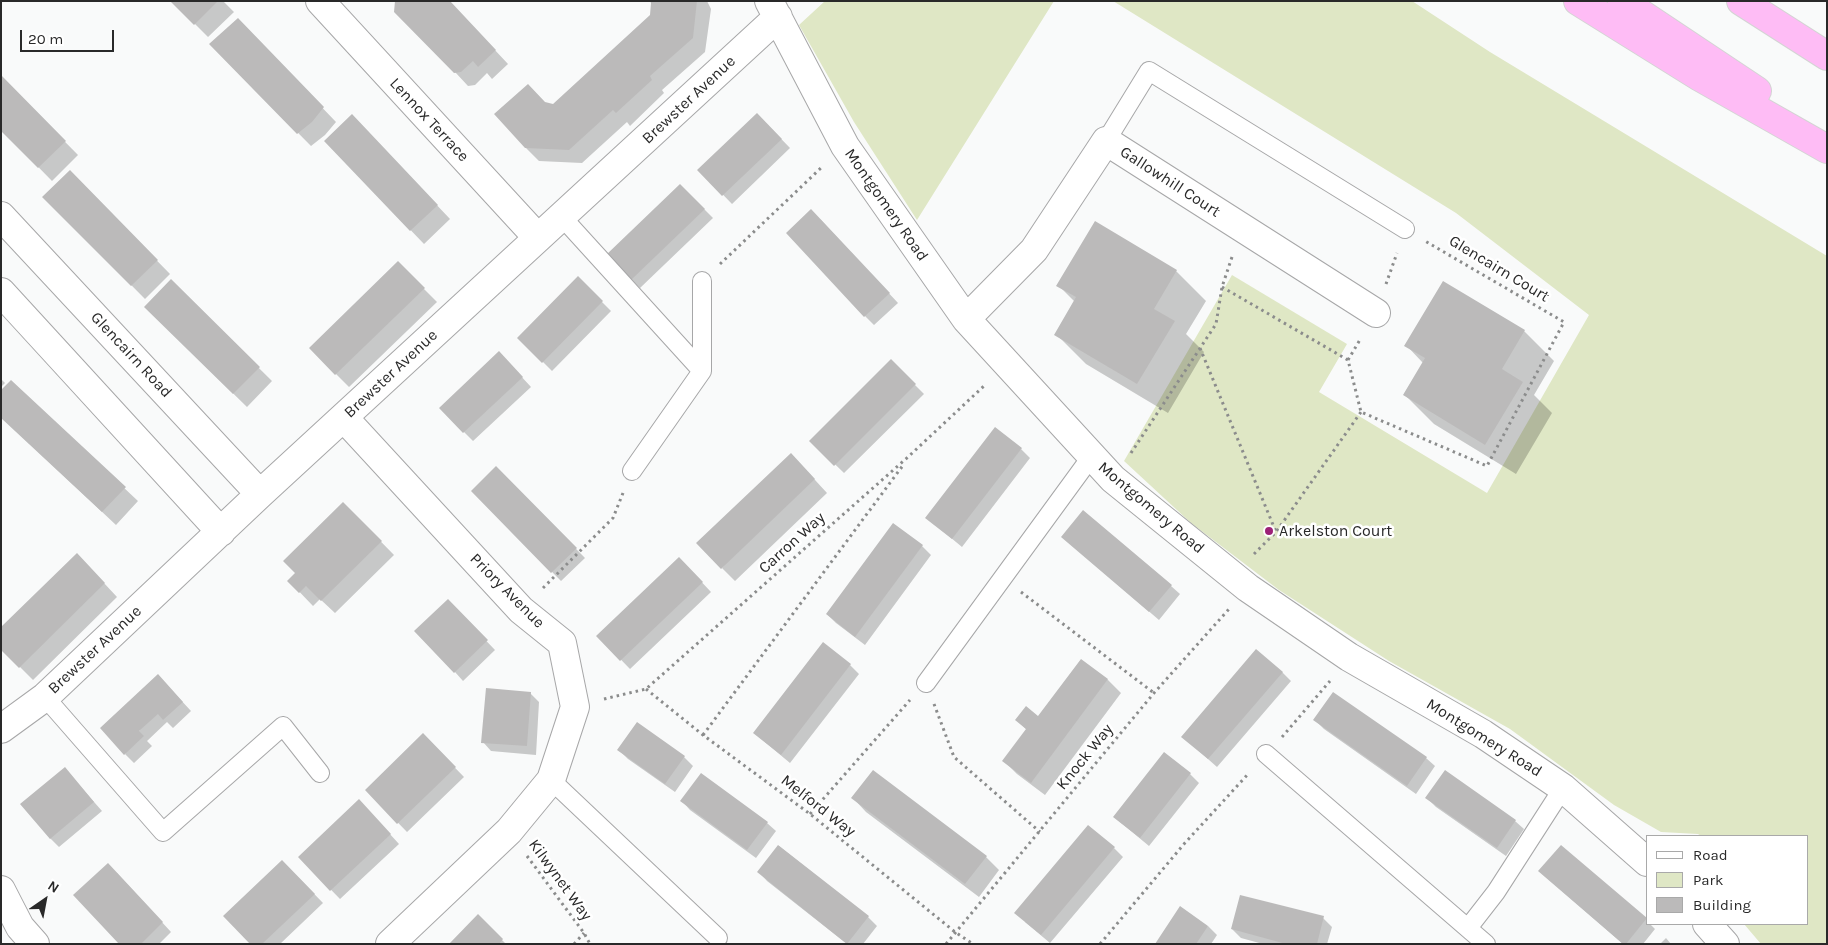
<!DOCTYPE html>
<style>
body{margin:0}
#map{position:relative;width:1828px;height:945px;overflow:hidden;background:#f9fafa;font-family:Karla,sans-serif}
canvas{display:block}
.frame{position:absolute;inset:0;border:2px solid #292929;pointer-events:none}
.legend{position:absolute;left:1646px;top:835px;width:162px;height:90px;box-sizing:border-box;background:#fff;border:1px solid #a9a9a9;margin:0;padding:6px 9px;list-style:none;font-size:15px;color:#292929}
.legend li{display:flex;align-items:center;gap:10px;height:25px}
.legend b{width:25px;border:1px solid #a9a9a9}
.north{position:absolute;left:20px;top:875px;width:50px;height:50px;-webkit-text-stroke:4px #fff;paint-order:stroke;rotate:33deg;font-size:14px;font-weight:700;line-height:20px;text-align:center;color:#292929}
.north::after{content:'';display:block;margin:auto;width:18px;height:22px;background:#292929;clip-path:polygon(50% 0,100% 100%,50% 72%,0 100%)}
.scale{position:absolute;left:20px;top:30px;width:94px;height:22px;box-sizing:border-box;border:2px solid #292929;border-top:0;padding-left:6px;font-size:15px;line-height:18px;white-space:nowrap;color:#292929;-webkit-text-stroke:4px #fff;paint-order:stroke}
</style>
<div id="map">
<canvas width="1828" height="945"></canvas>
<div class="frame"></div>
<ul class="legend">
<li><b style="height:6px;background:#fff"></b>Road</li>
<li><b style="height:14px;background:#dfe7c5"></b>Park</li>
<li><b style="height:14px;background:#bbbaba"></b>Building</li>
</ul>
<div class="north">N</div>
<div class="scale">20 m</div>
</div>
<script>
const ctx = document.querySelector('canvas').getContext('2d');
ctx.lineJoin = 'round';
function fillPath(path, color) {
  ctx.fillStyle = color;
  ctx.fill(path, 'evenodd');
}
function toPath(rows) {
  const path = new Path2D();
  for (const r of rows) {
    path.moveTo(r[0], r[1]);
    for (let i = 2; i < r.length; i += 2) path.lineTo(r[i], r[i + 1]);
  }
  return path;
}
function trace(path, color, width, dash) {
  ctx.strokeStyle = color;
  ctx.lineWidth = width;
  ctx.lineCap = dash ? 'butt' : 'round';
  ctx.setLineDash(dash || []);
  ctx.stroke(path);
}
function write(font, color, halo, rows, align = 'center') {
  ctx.font = font + ' Karla,sans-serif';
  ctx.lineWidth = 5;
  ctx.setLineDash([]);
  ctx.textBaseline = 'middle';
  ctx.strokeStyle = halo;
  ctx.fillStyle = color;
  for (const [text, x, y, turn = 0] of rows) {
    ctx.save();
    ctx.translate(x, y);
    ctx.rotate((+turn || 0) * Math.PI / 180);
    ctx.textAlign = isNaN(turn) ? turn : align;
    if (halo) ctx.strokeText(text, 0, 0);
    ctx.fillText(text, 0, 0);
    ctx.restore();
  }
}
fillPath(toPath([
 [825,1,1054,1,917,220,854,122,799,25],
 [1113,1,1412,1,1490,52,1827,256,1827,944,1761,944,1744,924,1807,924,1807,836,1701,836,1698,834,1661,832,1614,805,1510,729,1389,661,1279,590,1191,523,1124,461,1232,275,1347,344,1319,392,1487,493,1589,315,1456,213]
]), '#dfe7c5');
fillPath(toPath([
 [172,1,223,1,234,12,208,37],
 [449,1,508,64,492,79,487,73,475,85,468,86,455,72],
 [652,1,707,1,711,9,705,52,662,90,664,93,630,126,627,122,582,163,539,161,526,148,546,103,553,105,651,16],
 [238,20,336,122,325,135,311,146,211,45],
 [1,77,78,155,52,181,1,129],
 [757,114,790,148,732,204,699,170],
 [365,129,450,219,424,244,325,141],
 [70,172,170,274,145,299,44,197],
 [680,185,713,218,640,288,608,255],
 [820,219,898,303,874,325,865,316],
 [398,263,437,302,349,387,310,348],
 [1176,271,1206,301,1186,334,1204,352,1168,413,1086,364,1056,334,1075,302,1058,285],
 [578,278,611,311,552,371,519,338],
 [171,281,272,381,247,407,145,307],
 [1444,283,1524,331,1554,361,1534,395,1552,413,1516,474,1434,424,1404,394,1423,363,1406,345],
 [891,361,924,394,844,473,811,441],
 [508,362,531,387,473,441,440,408],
 [1,379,5,383,1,387],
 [11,382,138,501,116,525,1,417],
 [1021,449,1030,458,962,547,927,518],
 [496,468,585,558,561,581,472,491],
 [804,468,827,493,735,581,722,568],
 [343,503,394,555,335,613,320,599,313,606,289,581,297,573],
 [894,525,922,546,931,555,865,645,836,623,827,614],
 [1062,537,1171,586,1180,594,1159,620],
 [679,558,711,592,630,669,598,636],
 [90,568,117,597,33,680,1,648],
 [448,601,495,650,463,681,455,672],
 [1081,660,1108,680,1121,693,1045,795,1017,774,1004,761,1027,730,1017,720,1038,717],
 [850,665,859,674,790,763,754,733],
 [1282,672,1291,681,1217,767,1183,737],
 [167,685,191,711,173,728,167,722,147,741,152,746,134,763,125,754],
 [530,693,539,702,536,755,491,751,483,742],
 [1315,720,1426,758,1435,766,1416,794,1324,729],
 [637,723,684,757,693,766,675,792,628,759,619,750],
 [423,735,464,777,407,832,366,790],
 [65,769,102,811,59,847,50,838],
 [1190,774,1199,783,1149,846,1114,817],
 [853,798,986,857,999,870,979,897,866,812],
 [1427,798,1515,821,1524,829,1506,856,1436,807],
 [682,801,767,823,776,831,756,858,690,810],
 [368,810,399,844,340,899,299,857],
 [779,846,868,917,877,926,863,944,847,944,767,881,759,872],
 [1561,846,1647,920,1647,924,1650,924,1655,929,1643,944,1623,944,1539,871],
 [1114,848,1123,857,1050,943,1025,922],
 [282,861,323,903,280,944,251,944],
 [117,873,171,932,159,944,120,944],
 [478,916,506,944,451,944],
 [1323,918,1332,927,1327,944,1263,944,1241,938,1232,929],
 [1208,926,1217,935,1211,944,1156,944],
 [1666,938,1671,944,1660,944]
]), '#0003');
fillPath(toPath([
 [170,1,218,1,194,25],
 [395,1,450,1,496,50,478,67,473,61,461,72,454,73,394,12],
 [650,1,697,1,693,38,650,76,652,80,616,113,613,110,569,150,525,148,494,114,528,84,545,102,553,104,650,15,651,3],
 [238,18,324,107,312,122,297,134,209,44],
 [1,75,66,141,38,168,1,131],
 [757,113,782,139,722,196,697,170],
 [352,114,438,205,410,231,324,141],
 [70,170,158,260,131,286,42,197],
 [680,184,705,209,631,280,606,255],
 [811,209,890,293,864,317,786,233],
 [1095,221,1177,270,1154,309,1175,321,1137,384,1054,335,1076,297,1056,286],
 [398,261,425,288,335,375,309,348],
 [578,276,603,301,542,363,517,338],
 [171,279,260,367,233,394,144,307],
 [1443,281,1525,330,1502,369,1523,382,1485,445,1403,395,1425,358,1404,346],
 [499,351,523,377,463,433,439,408],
 [891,359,916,384,834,466,809,441],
 [11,380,126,487,102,512,1,418,1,390],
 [995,427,1022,448,952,539,925,518],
 [791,453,815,479,721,569,696,543],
 [496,466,577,548,551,573,471,491],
 [343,502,382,541,321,601,306,586,299,593,287,581,295,573,283,561],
 [1083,510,1172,585,1149,612,1061,537],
 [893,523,923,545,855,637,826,614],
 [77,553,105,583,19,668,1,650,1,627],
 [679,557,703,582,620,661,596,636],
 [448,599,488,640,454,673,414,631],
 [823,642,851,664,781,755,753,733],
 [1256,649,1283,672,1208,759,1181,737],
 [1081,659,1108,679,1031,783,1002,761,1026,729,1015,720,1026,706,1038,716],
 [158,674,183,702,163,720,158,714,139,731,144,736,124,755,100,728],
 [486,688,531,692,527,746,481,743],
 [1333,692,1427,757,1407,786,1313,720],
 [637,722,685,756,665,784,617,750],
 [423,733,456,767,397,824,365,790],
 [1164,752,1191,773,1140,838,1113,817],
 [65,767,94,802,50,839,20,804],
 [873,770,987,856,965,884,851,798],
 [1445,770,1516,820,1497,848,1425,798],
 [701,773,768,822,747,850,680,801],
 [359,799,391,834,330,891,298,857],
 [1088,825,1115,847,1041,935,1014,913],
 [778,845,869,916,847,944,757,872],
 [1561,845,1647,918,1626,944,1623,944,1538,871],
 [282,860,315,894,262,944,250,944,223,916],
 [108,863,163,922,141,944,119,944,73,895],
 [1240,895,1324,916,1317,944,1286,944,1231,929],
 [1180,906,1208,926,1196,944,1155,944],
 [478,914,503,939,499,944,449,944]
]), '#bbbaba');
const lane = toPath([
 [1106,141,1149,71,1405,229],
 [562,217,702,371],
 [632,471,702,371,702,281],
 [926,683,1091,457],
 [45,697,163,832,283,726,320,773],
 [1266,754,1486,944],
 [551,780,718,938],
 [1468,928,1496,892,1563,788]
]);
const street = toPath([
 [320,1,538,238],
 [769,1,845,146,966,319,1113,479,1248,588,1349,657,1483,734,1563,788,1647,862],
 [1,216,260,494],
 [1,292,221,532],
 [966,319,1034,250,1106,141,1376,313],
 [344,418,521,610,562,643,575,707,551,780,509,831,390,944],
 [1,729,45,697,260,494,778,17],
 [1,890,20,927,35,944],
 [1707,924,1725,944]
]);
const highway = toPath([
 [1578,1,1700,77,1827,149],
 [1622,1,1757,91],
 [1741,1,1827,56]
]);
trace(lane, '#a7a7a8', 20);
trace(street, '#a7a7a8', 30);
trace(highway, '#d4d4d4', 30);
trace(toPath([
 [720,264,822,167],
 [1386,284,1397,253],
 [1222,287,1348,360,1361,412,1487,466,1564,322,1425,241],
 [1200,348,1276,532],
 [1348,360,1361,338],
 [1131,453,1216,324,1222,287,1232,257],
 [1254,554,1276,532,1361,412],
 [543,588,613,518,623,493],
 [1021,592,1154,693],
 [646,689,703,735,810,814,955,932,973,944],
 [604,699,646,689,908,457,985,385],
 [934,704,954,757,1040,832],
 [703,735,904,464],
 [1282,737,1330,681],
 [810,814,910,700],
 [527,856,584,933,590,944],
 [574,944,584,933],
 [946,944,1154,693,1229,609],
 [1100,944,1184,844,1249,773]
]), '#8b8c8c', 3, [2.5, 4]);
trace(lane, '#fff', 18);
trace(street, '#fff', 28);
trace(highway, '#febcf5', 28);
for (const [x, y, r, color] of [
 [1269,531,5,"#9c2177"]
]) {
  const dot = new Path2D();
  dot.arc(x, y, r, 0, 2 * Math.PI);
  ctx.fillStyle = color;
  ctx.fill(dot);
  trace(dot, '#fff', 2);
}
write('16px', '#292929', '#fff', [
 ["Brewster Avenue",689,100,-43],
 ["Lennox Terrace",429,120,47],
 ["Gallowhill Court",1170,182,33],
 ["Montgomery Road",886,205,55],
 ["Glencairn Court",1499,269,31],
 ["Glencairn Road",131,355,47],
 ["Brewster Avenue",391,374,-43],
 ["Montgomery Road",1151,508,40],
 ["Carron Way",792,543,-42],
 ["Priory Avenue",507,591,45],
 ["Brewster Avenue",95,650,-43],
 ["Montgomery Road",1484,738,32],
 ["Knock Way",1085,757,-51],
 ["Melford Way",818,806,38],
 ["Kilwynet Way",560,880,54]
]);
write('16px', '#292929', '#fff', [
 ["Arkelston Court",1279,531]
], 'left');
</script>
